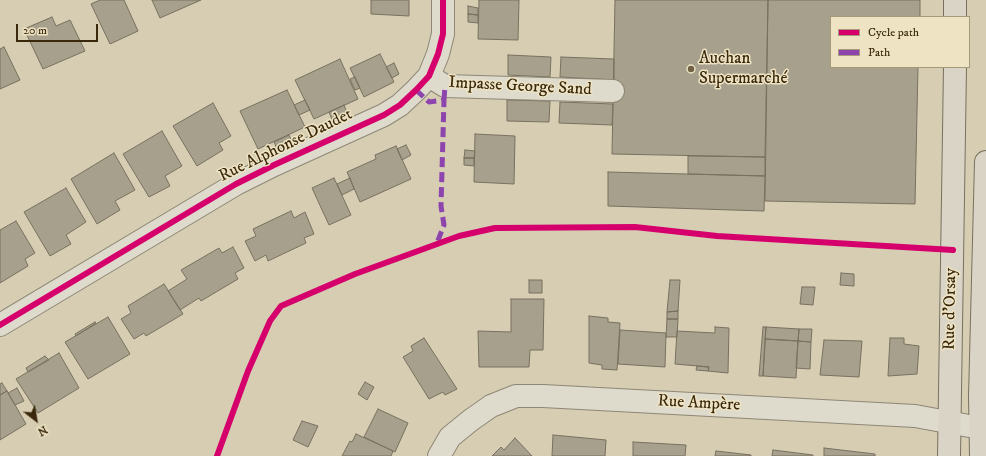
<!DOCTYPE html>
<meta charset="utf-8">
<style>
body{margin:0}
#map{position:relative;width:986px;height:456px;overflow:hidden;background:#d6cdb3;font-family:"IM FELL DW Pica",serif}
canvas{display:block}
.legend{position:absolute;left:830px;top:16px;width:140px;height:52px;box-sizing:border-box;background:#eee4c4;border:1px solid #a6997a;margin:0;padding:5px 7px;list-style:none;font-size:12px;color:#3a280c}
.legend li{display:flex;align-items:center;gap:8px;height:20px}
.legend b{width:20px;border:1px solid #a6997a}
.north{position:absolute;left:16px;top:400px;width:40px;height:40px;-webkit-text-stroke:3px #eee4c4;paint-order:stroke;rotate:149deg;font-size:11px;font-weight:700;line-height:16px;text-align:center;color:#3a280c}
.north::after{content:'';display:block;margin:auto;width:14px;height:18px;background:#3a280c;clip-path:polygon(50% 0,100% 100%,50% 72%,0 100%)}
.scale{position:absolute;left:16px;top:24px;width:82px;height:18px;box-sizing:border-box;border:2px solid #3a280c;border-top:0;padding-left:5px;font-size:12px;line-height:14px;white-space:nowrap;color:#3a280c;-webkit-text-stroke:3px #eee4c4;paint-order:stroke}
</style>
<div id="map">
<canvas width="986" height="456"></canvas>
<ul class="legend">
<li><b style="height:5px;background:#d6006c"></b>Cycle path</li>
<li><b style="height:5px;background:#8e44ad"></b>Path</li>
</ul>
<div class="north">N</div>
<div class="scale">20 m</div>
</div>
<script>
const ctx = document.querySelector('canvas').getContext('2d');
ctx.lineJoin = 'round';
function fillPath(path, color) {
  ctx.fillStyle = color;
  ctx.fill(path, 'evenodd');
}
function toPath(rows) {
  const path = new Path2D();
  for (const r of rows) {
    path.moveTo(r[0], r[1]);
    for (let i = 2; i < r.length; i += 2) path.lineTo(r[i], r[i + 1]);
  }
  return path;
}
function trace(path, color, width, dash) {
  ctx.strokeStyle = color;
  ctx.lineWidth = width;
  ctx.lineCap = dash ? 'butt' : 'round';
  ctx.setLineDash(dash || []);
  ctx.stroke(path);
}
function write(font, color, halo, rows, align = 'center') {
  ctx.font = font + ' "IM FELL DW Pica",serif';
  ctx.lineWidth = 3;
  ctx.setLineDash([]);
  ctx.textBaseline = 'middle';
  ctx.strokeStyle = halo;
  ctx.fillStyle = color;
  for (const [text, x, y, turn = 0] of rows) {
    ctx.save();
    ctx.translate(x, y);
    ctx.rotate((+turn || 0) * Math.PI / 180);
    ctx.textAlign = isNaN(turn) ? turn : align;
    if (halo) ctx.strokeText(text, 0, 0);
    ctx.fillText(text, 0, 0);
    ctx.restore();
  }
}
const building = toPath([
 [100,0,124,0,138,31,110,44,91,4,100,0],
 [152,0,201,0,160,18,152,0],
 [371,0,409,0,409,16,371,14,371,0],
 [479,0,519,0,518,40,478,39,479,0],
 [615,0,768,0,765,157,612,154,615,0],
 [768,0,920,0,920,17,831,17,831,67,918,67,915,204,765,201,768,0],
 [468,6,478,8,478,15,468,14,468,6],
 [468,14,478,15,478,23,468,22,468,14],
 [52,17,56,26,70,20,85,51,43,69,24,29,52,17],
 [4,47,20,80,0,89,0,49,4,47],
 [380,54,394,82,364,97,350,68,380,54],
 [508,55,551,57,550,77,508,75,508,55],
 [561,57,614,59,614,80,560,77,561,57],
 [340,59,358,99,314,119,295,80,340,59],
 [394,63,399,74,392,78,386,67,394,63],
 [355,77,360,88,355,90,350,79,355,77],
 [287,90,305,127,258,149,240,111,287,90],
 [305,100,310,110,299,115,294,105,305,100],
 [507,100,550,101,549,122,507,121,507,100],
 [560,102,613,104,612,125,559,123,560,102],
 [213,103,231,136,219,143,223,150,197,166,173,126,213,103],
 [344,105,348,115,333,122,329,112,344,105],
 [162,131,182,166,165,176,170,186,149,197,123,154,162,131],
 [475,134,515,136,514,184,474,182,475,134],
 [289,135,292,142,277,149,274,142,289,135],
 [406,145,411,155,402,160,397,149,406,145],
 [396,146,411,179,360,202,347,172,376,159,375,155,396,146],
 [465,150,475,151,474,158,464,158,465,150],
 [114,153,135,190,115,201,120,210,97,224,71,179,114,153],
 [688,156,765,157,765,176,688,174,688,156],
 [464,158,474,158,474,166,464,165,464,158],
 [608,172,765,176,764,211,608,206,608,172],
 [334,178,351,215,329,225,312,188,334,178],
 [350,178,354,189,342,195,337,184,350,178],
 [66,188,86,222,66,235,71,244,50,256,24,212,66,188],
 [291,211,294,218,305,212,314,234,304,238,306,243,268,261,266,255,255,261,245,241,256,236,253,229,291,211],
 [16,221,35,253,25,259,28,266,0,283,0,230,16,221],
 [233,247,244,268,235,273,238,279,201,301,199,298,180,310,168,291,187,279,181,270,219,248,222,253,233,247],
 [841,273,854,274,854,286,840,285,841,273],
 [529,280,542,280,542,293,529,293,529,280],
 [670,280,680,280,678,311,667,312,670,280],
 [164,284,183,314,146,336,144,333,134,339,121,319,131,313,128,306,164,284],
 [802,287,815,287,813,305,800,304,802,287],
 [511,299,544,299,543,350,530,350,529,367,479,367,478,331,511,332,511,299],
 [678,311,678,319,667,319,667,312,678,311],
 [589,316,608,318,608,322,620,323,617,370,602,369,602,365,589,363,589,316],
 [108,317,130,354,88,379,65,342,108,317],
 [667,319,678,319,677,337,666,337,667,319],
 [95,322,96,323,76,336,75,334,95,322],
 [715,327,729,328,728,373,708,371,709,367,675,364,677,331,715,333,715,327],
 [763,327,766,327,763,376,759,376,763,327],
 [766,327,799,329,798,341,765,339,766,327],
 [799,329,812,329,811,342,798,341,799,329],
 [620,330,666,333,665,367,618,364,620,330],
 [424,338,457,389,445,395,443,392,429,399,403,357,413,351,411,346,424,338],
 [890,338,904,338,904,344,919,346,917,374,888,376,890,338],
 [765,339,798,341,796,378,763,376,765,339],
 [824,340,862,341,859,377,820,375,824,340],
 [798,341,811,342,810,369,796,368,798,341],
 [59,353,79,388,38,413,16,379,59,353],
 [45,356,49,360,28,372,26,368,45,356],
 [697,366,709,367,708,371,696,370,697,366],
 [365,382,374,387,367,400,358,394,365,382],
 [2,383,7,391,0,395,0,384,2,383],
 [17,388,24,401,15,405,8,393,17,388],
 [7,391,26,424,0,440,0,395,7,391],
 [378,409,408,423,395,452,364,437,378,409],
 [302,421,318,426,308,447,293,440,302,421],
 [356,434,393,451,391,456,342,456,350,441,352,442,356,434],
 [553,435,606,440,605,456,552,456,553,435],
 [515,438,532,456,492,456,501,447,504,450,515,438],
 [633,442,686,445,685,456,633,456,633,442],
 [824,448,875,454,875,456,824,456,824,448],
 [773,450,813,455,813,456,772,456,773,450],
 [716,451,751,455,751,456,715,456,716,451]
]);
fillPath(building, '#a7a08c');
trace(building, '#78715f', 1);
const minor = toPath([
 [429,76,445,86,613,91],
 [0,325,236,184,274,165,384,115,400,105,416,90,429,76,438,54,443,34,443,0],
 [439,456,450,437,471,420,491,406,516,396,543,396,915,416,980,428]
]);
const major = toPath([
 [955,0,955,17],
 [949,456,955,67],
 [981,456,980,397,986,162]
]);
trace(minor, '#8e8775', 24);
trace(major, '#78715f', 24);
trace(minor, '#dedbcd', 22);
trace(major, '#d9d4c5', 22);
trace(toPath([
 [416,90,429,102,444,100,441,206,444,225,437,243],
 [444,100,445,86]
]), '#8e44ad', 5, [10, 5]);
trace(toPath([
 [0,325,236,184,274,165,384,115,400,105,416,90,429,76,438,54,443,34,443,0],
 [217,456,248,371,270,321,281,306,355,274,459,236,495,228,635,227,717,236,953,250]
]), '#d6006c', 6);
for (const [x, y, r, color] of [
 [691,69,4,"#716246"]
]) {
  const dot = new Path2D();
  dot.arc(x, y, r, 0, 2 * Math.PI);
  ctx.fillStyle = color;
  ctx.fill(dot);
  trace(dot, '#eee4c4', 1.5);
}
write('17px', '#3a280c', '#eee4c4', [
 ["Auchan",699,59],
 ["Supermarché",699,79]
], 'left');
write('17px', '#3a280c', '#eee4c4', [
 ["Impasse George Sand",520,87,3],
 ["Rue Alphonse Daudet",286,146,-26],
 ["Rue d'Orsay",951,309,-89],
 ["Rue Ampère",699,404,3]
]);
</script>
